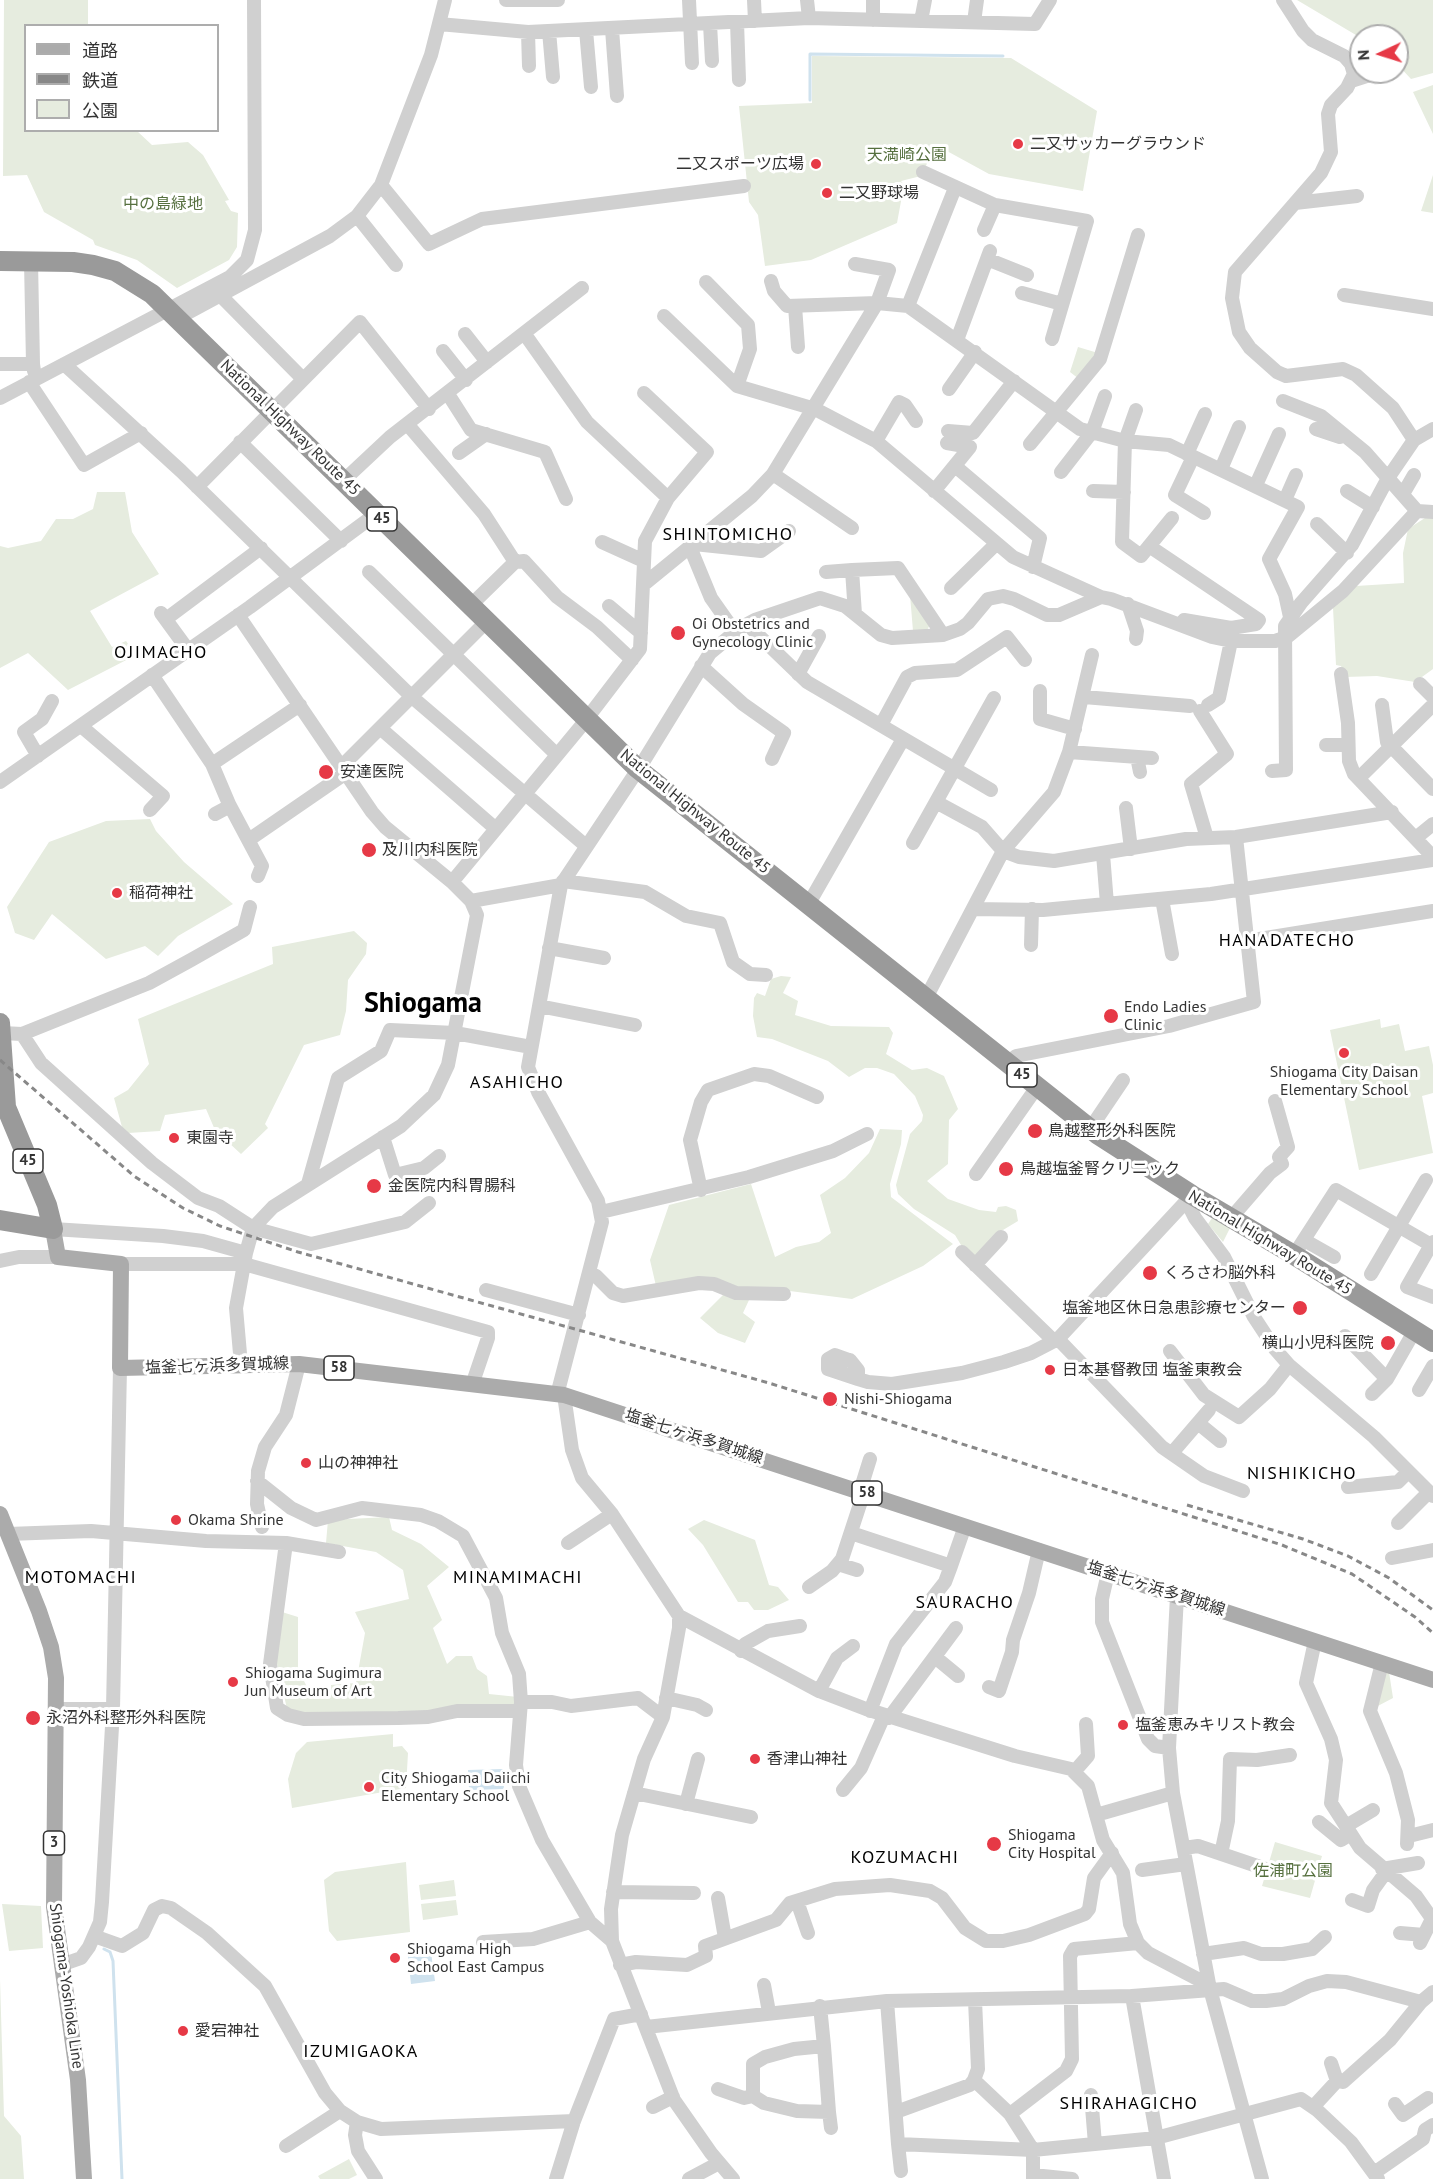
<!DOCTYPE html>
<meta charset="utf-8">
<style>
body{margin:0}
#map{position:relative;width:1433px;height:2179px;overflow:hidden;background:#fff;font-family:"PT Sans","Noto Sans JP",sans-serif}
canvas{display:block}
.legend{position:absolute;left:24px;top:24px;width:195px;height:108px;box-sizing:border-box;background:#fff;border:2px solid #adadad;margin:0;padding:8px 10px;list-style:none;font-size:18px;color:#333}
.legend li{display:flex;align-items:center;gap:12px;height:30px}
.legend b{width:30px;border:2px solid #adadad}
.north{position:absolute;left:1349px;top:24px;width:60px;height:60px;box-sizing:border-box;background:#fff;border:2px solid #adadad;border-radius:50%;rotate:266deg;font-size:16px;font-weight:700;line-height:24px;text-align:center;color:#333}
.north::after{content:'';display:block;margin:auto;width:21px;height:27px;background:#e63946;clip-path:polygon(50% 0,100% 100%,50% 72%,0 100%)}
</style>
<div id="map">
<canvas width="1433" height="2179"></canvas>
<ul class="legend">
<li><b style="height:8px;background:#ababab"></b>道路</li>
<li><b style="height:8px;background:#888"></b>鉄道</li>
<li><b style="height:16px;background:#e6ecdf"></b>公園</li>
</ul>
<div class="north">N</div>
</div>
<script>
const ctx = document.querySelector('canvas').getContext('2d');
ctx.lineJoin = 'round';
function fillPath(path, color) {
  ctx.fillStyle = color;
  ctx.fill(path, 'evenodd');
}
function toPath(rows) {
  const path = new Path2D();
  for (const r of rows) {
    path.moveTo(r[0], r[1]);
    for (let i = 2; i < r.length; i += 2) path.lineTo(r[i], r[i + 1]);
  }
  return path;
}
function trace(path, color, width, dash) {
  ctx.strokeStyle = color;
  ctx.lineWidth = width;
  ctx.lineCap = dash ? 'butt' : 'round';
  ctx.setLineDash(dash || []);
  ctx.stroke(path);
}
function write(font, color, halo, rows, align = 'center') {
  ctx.font = font + ' "PT Sans","Noto Sans JP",sans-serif';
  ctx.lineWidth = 6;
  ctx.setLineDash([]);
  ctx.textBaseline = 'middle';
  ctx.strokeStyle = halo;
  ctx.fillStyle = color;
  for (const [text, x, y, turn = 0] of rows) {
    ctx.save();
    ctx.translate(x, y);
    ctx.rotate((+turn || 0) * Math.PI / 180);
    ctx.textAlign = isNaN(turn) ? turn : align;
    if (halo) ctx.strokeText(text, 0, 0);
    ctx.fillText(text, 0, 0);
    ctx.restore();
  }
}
fillPath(toPath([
 [4,0,88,0,88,25,26,26,26,130,137,131,152,145,188,142,203,155,229,200,225,201,231,211,238,213,237,247,229,260,177,288,137,260,95,245,93,240,44,212,27,175,3,176],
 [1297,0,1433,0,1433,73,1411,79,1397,64,1397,36,1361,36,1361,38],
 [812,56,1011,58,1097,111,1083,191,989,174,936,145,921,176,901,181,904,185,897,223,811,260,765,266,758,215,749,202,739,106,812,103],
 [1433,85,1433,134,1413,92],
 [1433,175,1433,213,1421,211],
 [1078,347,1098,353,1079,379,1070,372],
 [97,492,125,492,132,532,159,574,90,611,112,647,126,641,136,655,68,690,28,653,0,668,0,546,8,548,41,541,56,519,73,519,93,509],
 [1428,516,1433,519,1433,669,1415,682,1377,676,1345,677,1341,666,1336,665,1333,608,1356,586,1404,583,1403,553,1408,529],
 [910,595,930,625,927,630,913,631],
 [150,819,156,831,184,862,233,904,178,936,158,956,145,946,106,959,52,914,34,940,15,933,7,907,49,842,106,821],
 [354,931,367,943,366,954,348,980,346,1011,340,1035,304,1045,265,1124,268,1128,241,1154,215,1130,206,1109,165,1115,160,1131,128,1133,122,1127,114,1098,128,1090,149,1064,138,1019,273,964,272,947],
 [781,976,791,977,783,993,798,1001,795,1015,831,1026,889,1027,893,1033,886,1054,912,1070,927,1068,944,1076,958,1109,949,1120,948,1164,927,1181,948,1199,979,1210,996,1212,998,1207,1006,1206,1016,1210,1018,1221,998,1233,975,1257,961,1245,955,1235,914,1209,898,1194,896,1185,910,1134,922,1121,923,1115,915,1096,894,1074,877,1068,865,1068,849,1077,828,1061,772,1039,757,1037,753,1016,754,998,757,993,765,996,771,979],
 [1380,1019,1381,1028,1399,1024,1405,1051,1429,1046,1433,1065,1433,1093,1422,1096,1433,1153,1359,1170,1330,1030],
 [880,1129,902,1130,901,1144,890,1184,891,1197,953,1244,923,1266,852,1299,782,1290,656,1286,650,1260,669,1205,751,1184,775,1257,796,1247,819,1242,831,1233,820,1195,845,1178,869,1153],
 [1212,1218,1230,1228,1223,1242,1208,1224],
 [725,1293,749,1300,743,1313,755,1322,745,1343,718,1333,700,1318],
 [389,1517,392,1530,421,1544,449,1567,427,1586,442,1620,433,1628,447,1664,456,1656,472,1656,477,1669,487,1676,489,1694,518,1697,516,1707,307,1716,287,1709,275,1655,282,1612,298,1617,298,1669,310,1693,331,1691,331,1685,356,1683,365,1633,355,1612,409,1599,403,1570,376,1552,326,1543,328,1520],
 [704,1520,755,1540,769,1585,778,1587,789,1600,768,1610,754,1610,748,1602,738,1602,703,1545,688,1529],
 [1383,1670,1389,1672,1393,1698,1374,1708],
 [393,1734,393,1747,402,1746,408,1753,406,1788,292,1808,288,1779,296,1753,307,1742],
 [1275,1842,1322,1856,1310,1898,1262,1886],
 [406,1862,410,1932,337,1941,329,1931,324,1880,335,1872],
 [454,1880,456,1896,421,1900,419,1885],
 [456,1900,458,1915,423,1920,421,1904],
 [2,1904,41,1906,43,1948,9,1951],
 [0,1979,4,2116,21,2136,24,2179,0,2179],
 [349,2159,357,2175,349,2179,320,2179,318,2176]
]), '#e6ecdf');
fillPath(toPath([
 [503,1769,504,1789,469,1790,468,1770],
 [430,1945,435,1981,411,1984,407,1948]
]), '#cfe2ee');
trace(toPath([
 [810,100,810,54,1003,56],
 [104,1949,110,1952,113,1961,122,2179]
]), '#cfe2ee', 3);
trace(toPath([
 [506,0,558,0],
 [689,0,692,63],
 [754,0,755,21],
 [807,0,809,18],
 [1283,0,1303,31,1312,40,1344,56,1351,64,1354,74,1347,88,1331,105,1328,114,1331,152,1321,173,1235,272,1232,298,1239,332,1250,348,1277,372,1286,376,1343,369,1356,375,1393,408,1414,440],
 [873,20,873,0],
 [921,21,925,0],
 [737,22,739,80],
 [974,22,977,0],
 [439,24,528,32,809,18,1035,24,1050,0],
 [710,24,712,61],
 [612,29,617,96],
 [586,30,591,87],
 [549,31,553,77],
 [528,32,529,66],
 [1351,81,1379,72],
 [923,172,995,205,1087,221,1052,339],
 [381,185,429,244,482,219,744,186],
 [1295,203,1357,196],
 [357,216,396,265],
 [984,230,995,205],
 [987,259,1027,275],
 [31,261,33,364],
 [771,281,774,291,787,306,877,303,908,306,1080,429,1125,441,1169,445,1298,507,1269,559,1285,594,1290,617],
 [706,282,748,325,750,349,737,386],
 [1022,293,1062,304],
 [1344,295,1433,309],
 [221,296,303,379],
 [795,306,798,347],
 [908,306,955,188],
 [664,316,737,386,815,409,876,441,1013,557,1101,597],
 [178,318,330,236,357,216,381,185,431,55,445,0],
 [524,333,587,422,668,498],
 [465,334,487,362],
 [957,340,990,251],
 [443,351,466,380],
 [0,364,33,364,34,371],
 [64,364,181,471,412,697,586,846],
 [29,382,84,465,141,433],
 [949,389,975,352],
 [448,394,471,430,545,452,566,499],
 [0,398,230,277,247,260,255,230,254,0],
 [1283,401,1321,416,1365,452,1417,511],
 [1136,410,1125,441,1122,542,1141,556,1172,518],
 [408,425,484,514,515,562],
 [1316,429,1340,437],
 [948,431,973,433,1014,381],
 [876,441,899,402,905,405,916,421],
 [240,442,341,541],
 [1030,444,1100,359,1138,235],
 [459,453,486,434],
 [1187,454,1205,414],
 [1193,457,1175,495,1204,513],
 [955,466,1040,538,1033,567],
 [1221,469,1239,427],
 [1061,472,1092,432,1105,396],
 [773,474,852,528],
 [343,481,390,437,582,288],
 [1256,485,1279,434],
 [197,487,360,322,429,409],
 [934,491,970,447,947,443],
 [1093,491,1124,492],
 [1347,491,1373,507],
 [1403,494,1414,475],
 [1285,500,1296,475],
 [1317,524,1347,553],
 [602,542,644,561],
 [694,544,761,551,789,531],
 [1149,546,1259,620,1256,624,1231,628,1184,620],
 [690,547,711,598,735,632],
 [369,572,557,755],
 [826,572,852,570],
 [643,585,752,496,773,474,877,303,889,270,855,264],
 [951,588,996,544],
 [1128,604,1137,631,1136,639],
 [470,606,515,562,524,561,557,597,597,627,632,660],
 [609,606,641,633],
 [161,613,188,650],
 [855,614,852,570,898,568,943,635],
 [238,615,372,812,385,827,452,882,471,901,477,915,448,1065,434,1095,401,1126,273,1207,253,1228,246,1253],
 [166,619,261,548],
 [749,623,753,630,807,682,991,790],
 [701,666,743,704,784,733,772,759],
 [798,674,819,636],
 [1341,674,1348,723,1349,761,1354,774,1433,857],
 [152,675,212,764,229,804,262,866,258,876],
 [1420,684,1433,697],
 [1040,691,1040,719,1075,729],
 [1084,697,1190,706],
 [1208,705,1219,698,1231,641],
 [1382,705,1387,742,1433,789],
 [1200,711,1227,754,1191,784,1207,838],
 [881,725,907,677,915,673,957,670,1007,637,1025,660],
 [81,726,163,796,150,810],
 [380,728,496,829],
 [1326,745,1348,745],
 [1069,752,1152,758],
 [38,756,24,732,42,719,52,701],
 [1137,757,1140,772],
 [212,764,300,705],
 [342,766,486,622],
 [1272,771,1286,770,1285,626,1301,603,1352,545,1388,478,1414,440,1433,429],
 [1359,778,1433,705],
 [0,782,250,607,376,514],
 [936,802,982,827,1003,851,1019,857,1054,861,1186,839,1236,837,1392,812],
 [1126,808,1131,849],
 [215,814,230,806],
 [1417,837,1433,824],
 [250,839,346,773],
 [913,843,994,698],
 [1103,854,1107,904],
 [563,881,645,892,686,916,720,923,733,962,750,974,766,975],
 [452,882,582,725,640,649,645,541,668,498,707,452,644,393],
 [1162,899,1172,954],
 [471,901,561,885],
 [808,905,903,739],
 [973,909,1043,910,1211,894,1433,860],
 [1247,941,1433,911],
 [1031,945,1032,909],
 [549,948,604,958],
 [926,998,1003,851,1054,792,1069,752,1092,655],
 [539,1006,635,1025],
 [2,1033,22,1034,41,1063,152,1163,198,1198,219,1206,253,1228,311,1244,405,1222,429,1203],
 [22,1034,149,983,191,960,244,930,250,907],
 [1008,1064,1016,1056,1169,1026,1254,1002,1236,837],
 [1090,1129,1123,1080],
 [383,1137,395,1175,424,1168,439,1156],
 [976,1174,1037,1087],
 [308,1184,338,1078,381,1051,390,1030,455,1033,531,1047],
 [701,1190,690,1140,701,1102,708,1090,754,1074,769,1076,817,1097],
 [1192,1195,1191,1210,1195,1218,1224,1257,1254,1317,1275,1349,1289,1365,1374,1437,1433,1496],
 [601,1212,749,1177,833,1151,867,1134],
 [1231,1218,1270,1173,1282,1164,1279,1157,1288,1147,1275,1101],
 [53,1229,163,1236,203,1241,246,1253,236,1308,241,1365],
 [1304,1240,1334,1257],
 [1431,1245,1407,1287,1433,1297],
 [962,1252,1054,1341],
 [1294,1255,1336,1190,1431,1245,1433,1242],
 [0,1261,19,1257,58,1257],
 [121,1264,244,1264,488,1332,488,1338,472,1385],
 [975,1265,1001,1237],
 [590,1274,596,1276,613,1293,623,1296,699,1283,714,1284,736,1293,784,1294],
 [1371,1274,1426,1180],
 [486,1290,579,1315],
 [1345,1336,1387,1379],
 [1058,1339,1162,1447,1204,1476,1243,1491],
 [1170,1351,1204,1395,1239,1417,1270,1389,1289,1365],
 [840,1373,828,1369,828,1359,835,1355,849,1360],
 [858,1379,858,1370,850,1360,840,1362,840,1373,858,1379,868,1382,892,1384,962,1373,1004,1362,1031,1353,1058,1339,1192,1195],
 [1419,1390,1433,1366],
 [1372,1394,1387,1379,1415,1330],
 [557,1395,602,1222,598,1201,538,1092,528,1067,561,885,643,762,710,653,740,628,755,620,820,598,845,606,881,635,892,638,943,635,960,629,968,623,988,599,1003,596,1014,599,1047,615,1059,615,1101,597,1111,599,1212,637,1231,641,1275,641,1287,637,1343,591,1417,511,1433,512],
 [564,1395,572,1450,582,1478,612,1514,679,1616,819,1691,866,1709,1015,1756,1071,1769,1088,1786,1103,1840,1123,1873,1130,1924,1138,1943,1148,1953,1209,1985],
 [1198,1423,1220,1441],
 [1172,1453,1209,1410],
 [257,1481,291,1508,316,1520,362,1508,421,1515,438,1521,463,1536,496,1598,502,1633,519,1674,521,1702,516,1765,519,1786,542,1840,590,1922,612,1941],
 [1348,1487,1398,1482,1408,1472],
 [860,1491,870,1459],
 [1398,1523,1429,1492],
 [262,1527,257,1504,258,1471,265,1447,286,1415,299,1364],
 [851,1533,951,1566,965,1526],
 [8,1534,91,1531,206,1541,286,1543,270,1664,277,1708,288,1715,304,1719,398,1718,428,1717,457,1711,519,1711],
 [286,1543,339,1552],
 [568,1543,612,1514],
 [1392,1558,1433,1550],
 [838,1564,857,1570],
 [1108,1573,1102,1599,1102,1622,1148,1739,1155,1746,1169,1748],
 [809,1587,832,1571,842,1559,864,1492],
 [1177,1596,1169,1748,1173,1793,1210,1989,1262,2179],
 [679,1616,679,1628,663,1717,644,1759,622,1835,611,1909,612,1941,674,2100,711,2153,733,2179],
 [1315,1641,1306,1683,1331,1739,1336,1760,1331,1803,1360,1848,1416,1896,1433,1920],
 [741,1651,745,1644,768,1631,800,1626],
 [935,1657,958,1676],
 [1382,1663,1370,1711,1396,1773,1408,1820,1407,1844],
 [989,1687,999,1691,1012,1652,1013,1640,1029,1593,1039,1550],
 [819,1691,837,1658,853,1646],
 [666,1698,697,1705,706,1710],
 [521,1702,552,1702,571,1706,638,1698,663,1717],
 [58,1709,113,1709],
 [870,1711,896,1644,945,1582,951,1566],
 [889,1718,956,1628],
 [1074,1772,1088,1756,1086,1724],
 [843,1790,861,1768,884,1716],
 [634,1793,751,1817],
 [686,1804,698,1759],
 [1096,1815,1173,1793],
 [1319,1822,1341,1840,1351,1834],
 [1346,1826,1373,1810],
 [1409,1836,1433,1830],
 [1184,1848,1198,1846,1263,1868],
 [1221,1854,1228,1821,1230,1759,1257,1760,1290,1755],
 [1382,1869,1418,1863],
 [1142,1870,1186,1864],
 [613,1892,694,1893],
 [718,1898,725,1938],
 [1352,1900,1368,1906,1373,1890,1386,1872],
 [797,1901,808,1933],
 [1400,1933,1424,1935],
 [94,1936,122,1946,143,1933,154,1910,162,1906,171,1908,207,1933,265,1986,325,2093,340,2111,357,2122,381,2129,574,2121],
 [483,1942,533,1939,590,1922],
 [1420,1943,1432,1919],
 [1203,1954,1244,1948,1261,1954,1283,1954,1312,1949,1325,1937],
 [61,1965,81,1958,89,1947,100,1922,102,1902,113,1709,120,1368],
 [620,1965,636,1962,687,1965,706,1956,705,1946,776,1920,790,1903,835,1889,890,1885,930,1891,942,1898,965,1928,986,1941,1003,1941,1029,1935,1085,1914,1089,1909,1094,1878,1112,1853],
 [764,1985,769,2012],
 [1132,1996,1164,2179],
 [887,2001,898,2144,1033,2150,1156,2138,1301,2099,1317,2110,1351,2142,1378,2179],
 [820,2006,824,2046,829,2112,797,2111,764,2103,753,2096,753,2064,765,2057,794,2049,824,2046],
 [646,2027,887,2001,1132,1996,1224,1989,1252,2001,1266,2001,1283,1999,1309,1986,1327,1981,1346,1982,1421,2002],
 [974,2080,1010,2114,1033,2150,1033,2179],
 [1343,2082,1390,2040,1421,2002,1433,1992],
 [718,2089,744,2098,753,2096],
 [1091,2095,1095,2144],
 [1395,2104,1403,2115,1428,2098],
 [653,2107,673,2097],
 [1313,2107,1337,2081,1331,2063],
 [829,2112,831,2128],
 [896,2112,970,2085,974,2080,978,2069,975,2000],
 [1010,2114,1066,2071,1072,2059,1070,1956,1074,1949,1138,1943],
 [357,2122,355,2135,358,2151,376,2179],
 [898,2144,901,2171],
 [286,2146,340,2111],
 [1374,2173,1423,2139,1425,2130,1433,2125],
 [1033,2175,1072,2179],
 [556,2179,574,2121,614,2019,641,2014],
 [689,2179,719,2163]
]), '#d0d0d0', 14);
trace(toPath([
 [53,1229,58,1257,121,1264,120,1368,299,1364,564,1395,1433,1680],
 [0,1514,39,1611,51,1647,56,1678,54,1907,78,2080,84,2179]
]), '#ababab', 16);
trace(toPath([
 [0,261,73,262,93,265,115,271,152,294,638,769,1097,1134,1192,1195,1294,1255,1433,1342],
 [0,1023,6,1107,47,1205,53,1229,0,1220]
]), '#9a9a9a', 20);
trace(toPath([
 [0,1060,134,1176,183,1208,220,1226,298,1252,769,1383,1282,1545,1352,1574,1415,1617,1433,1633],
 [1187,1505,1303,1539,1348,1556,1389,1578,1433,1610]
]), '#888', 3, [6, 4.5]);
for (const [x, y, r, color] of [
 [1018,144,6,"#e63946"],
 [816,164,6,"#e63946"],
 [827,193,6,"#e63946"],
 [678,633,8,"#e63946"],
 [326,772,8,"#e63946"],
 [369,850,8,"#e63946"],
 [117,893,6,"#e63946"],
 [1111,1016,8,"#e63946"],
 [1344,1053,6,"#e63946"],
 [1035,1131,8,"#e63946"],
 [174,1138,6,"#e63946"],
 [1006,1169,8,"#e63946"],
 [374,1186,8,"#e63946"],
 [1150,1273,8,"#e63946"],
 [1300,1308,8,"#e63946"],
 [1388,1343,8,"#e63946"],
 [1050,1370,6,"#e63946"],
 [830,1399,8,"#e63946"],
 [306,1463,6,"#e63946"],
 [176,1520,6,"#e63946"],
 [233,1682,6,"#e63946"],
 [33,1718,8,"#e63946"],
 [1123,1725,6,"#e63946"],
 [755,1759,6,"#e63946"],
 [369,1787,6,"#e63946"],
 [994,1844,8,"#e63946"],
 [395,1958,6,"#e63946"],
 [183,2031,6,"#e63946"]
]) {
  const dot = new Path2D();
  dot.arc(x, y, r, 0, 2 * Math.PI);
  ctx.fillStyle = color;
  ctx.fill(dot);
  trace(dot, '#fff', 2);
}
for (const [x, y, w] of [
 [382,519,30],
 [1022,1075,30],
 [28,1161,30],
 [339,1368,30],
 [867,1493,30],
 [54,1843,21]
]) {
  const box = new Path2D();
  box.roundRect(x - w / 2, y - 12, w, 24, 4.5);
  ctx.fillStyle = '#fff';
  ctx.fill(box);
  trace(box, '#333', 1.5);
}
write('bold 15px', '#333', null, [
 ["45",382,519],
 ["45",1022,1075],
 ["45",28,1161],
 ["58",339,1368],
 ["58",867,1493],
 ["3",54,1843]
]);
write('16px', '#333', '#fff', [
 ["二又サッカーグラウンド",1030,144],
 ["二又スポーツ広場",804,164,"right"],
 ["二又野球場",839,193],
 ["Oi Obstetrics and",692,624],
 ["Gynecology Clinic",692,642],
 ["安達医院",340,772],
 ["及川内科医院",382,850],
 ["稲荷神社",129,893],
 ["Endo Ladies",1124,1007],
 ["Clinic",1124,1025],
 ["Shiogama City Daisan",1344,1072,"center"],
 ["Elementary School",1344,1090,"center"],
 ["鳥越整形外科医院",1048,1131],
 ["東園寺",186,1138],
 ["鳥越塩釜腎クリニック",1020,1169],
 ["金医院内科胃腸科",388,1186],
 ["くろさわ脳外科",1164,1273],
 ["塩釜地区休日急患診療センター",1286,1308,"right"],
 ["横山小児科医院",1374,1343,"right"],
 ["日本基督教団 塩釜東教会",1062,1370],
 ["Nishi-Shiogama",844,1399],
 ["山の神神社",318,1463],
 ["Okama Shrine",188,1520],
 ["Shiogama Sugimura",245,1673],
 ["Jun Museum of Art",245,1691],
 ["永沼外科整形外科医院",46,1718],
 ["塩釜恵みキリスト教会",1135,1725],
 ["香津山神社",767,1759],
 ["City Shiogama Daiichi",381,1778],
 ["Elementary School",381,1796],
 ["Shiogama",1008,1835],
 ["City Hospital",1008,1853],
 ["Shiogama High",407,1949],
 ["School East Campus",407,1967],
 ["愛宕神社",195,2031]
], 'left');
write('16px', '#56703f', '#fff', [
 ["天満崎公園",907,155],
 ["中の島緑地",163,204],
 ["佐浦町公園",1293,1871]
]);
write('16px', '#333', '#fff', [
 ["National Highway Route 45",290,428,44],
 ["National Highway Route 45",695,812,39],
 ["National Highway Route 45",1270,1243,31],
 ["塩釜七ヶ浜多賀城線",217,1366,-2],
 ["塩釜七ヶ浜多賀城線",694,1437,18],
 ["塩釜七ヶ浜多賀城線",1156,1589,18],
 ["Shiogama-Yoshioka Line",66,1986,82]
]);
ctx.letterSpacing = '1.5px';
write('18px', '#000', '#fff', [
 ["SHINTOMICHO",728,535],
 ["OJIMACHO",161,653],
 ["HANADATECHO",1287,941],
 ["ASAHICHO",517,1083],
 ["NISHIKICHO",1302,1474],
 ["MOTOMACHI",81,1578],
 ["MINAMIMACHI",518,1578],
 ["SAURACHO",965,1603],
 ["KOZUMACHI",905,1858],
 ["IZUMIGAOKA",361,2052],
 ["SHIRAHAGICHO",1129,2104]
]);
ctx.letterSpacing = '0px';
write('bold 28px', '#000', '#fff', [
 ["Shiogama",423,1004]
]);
</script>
